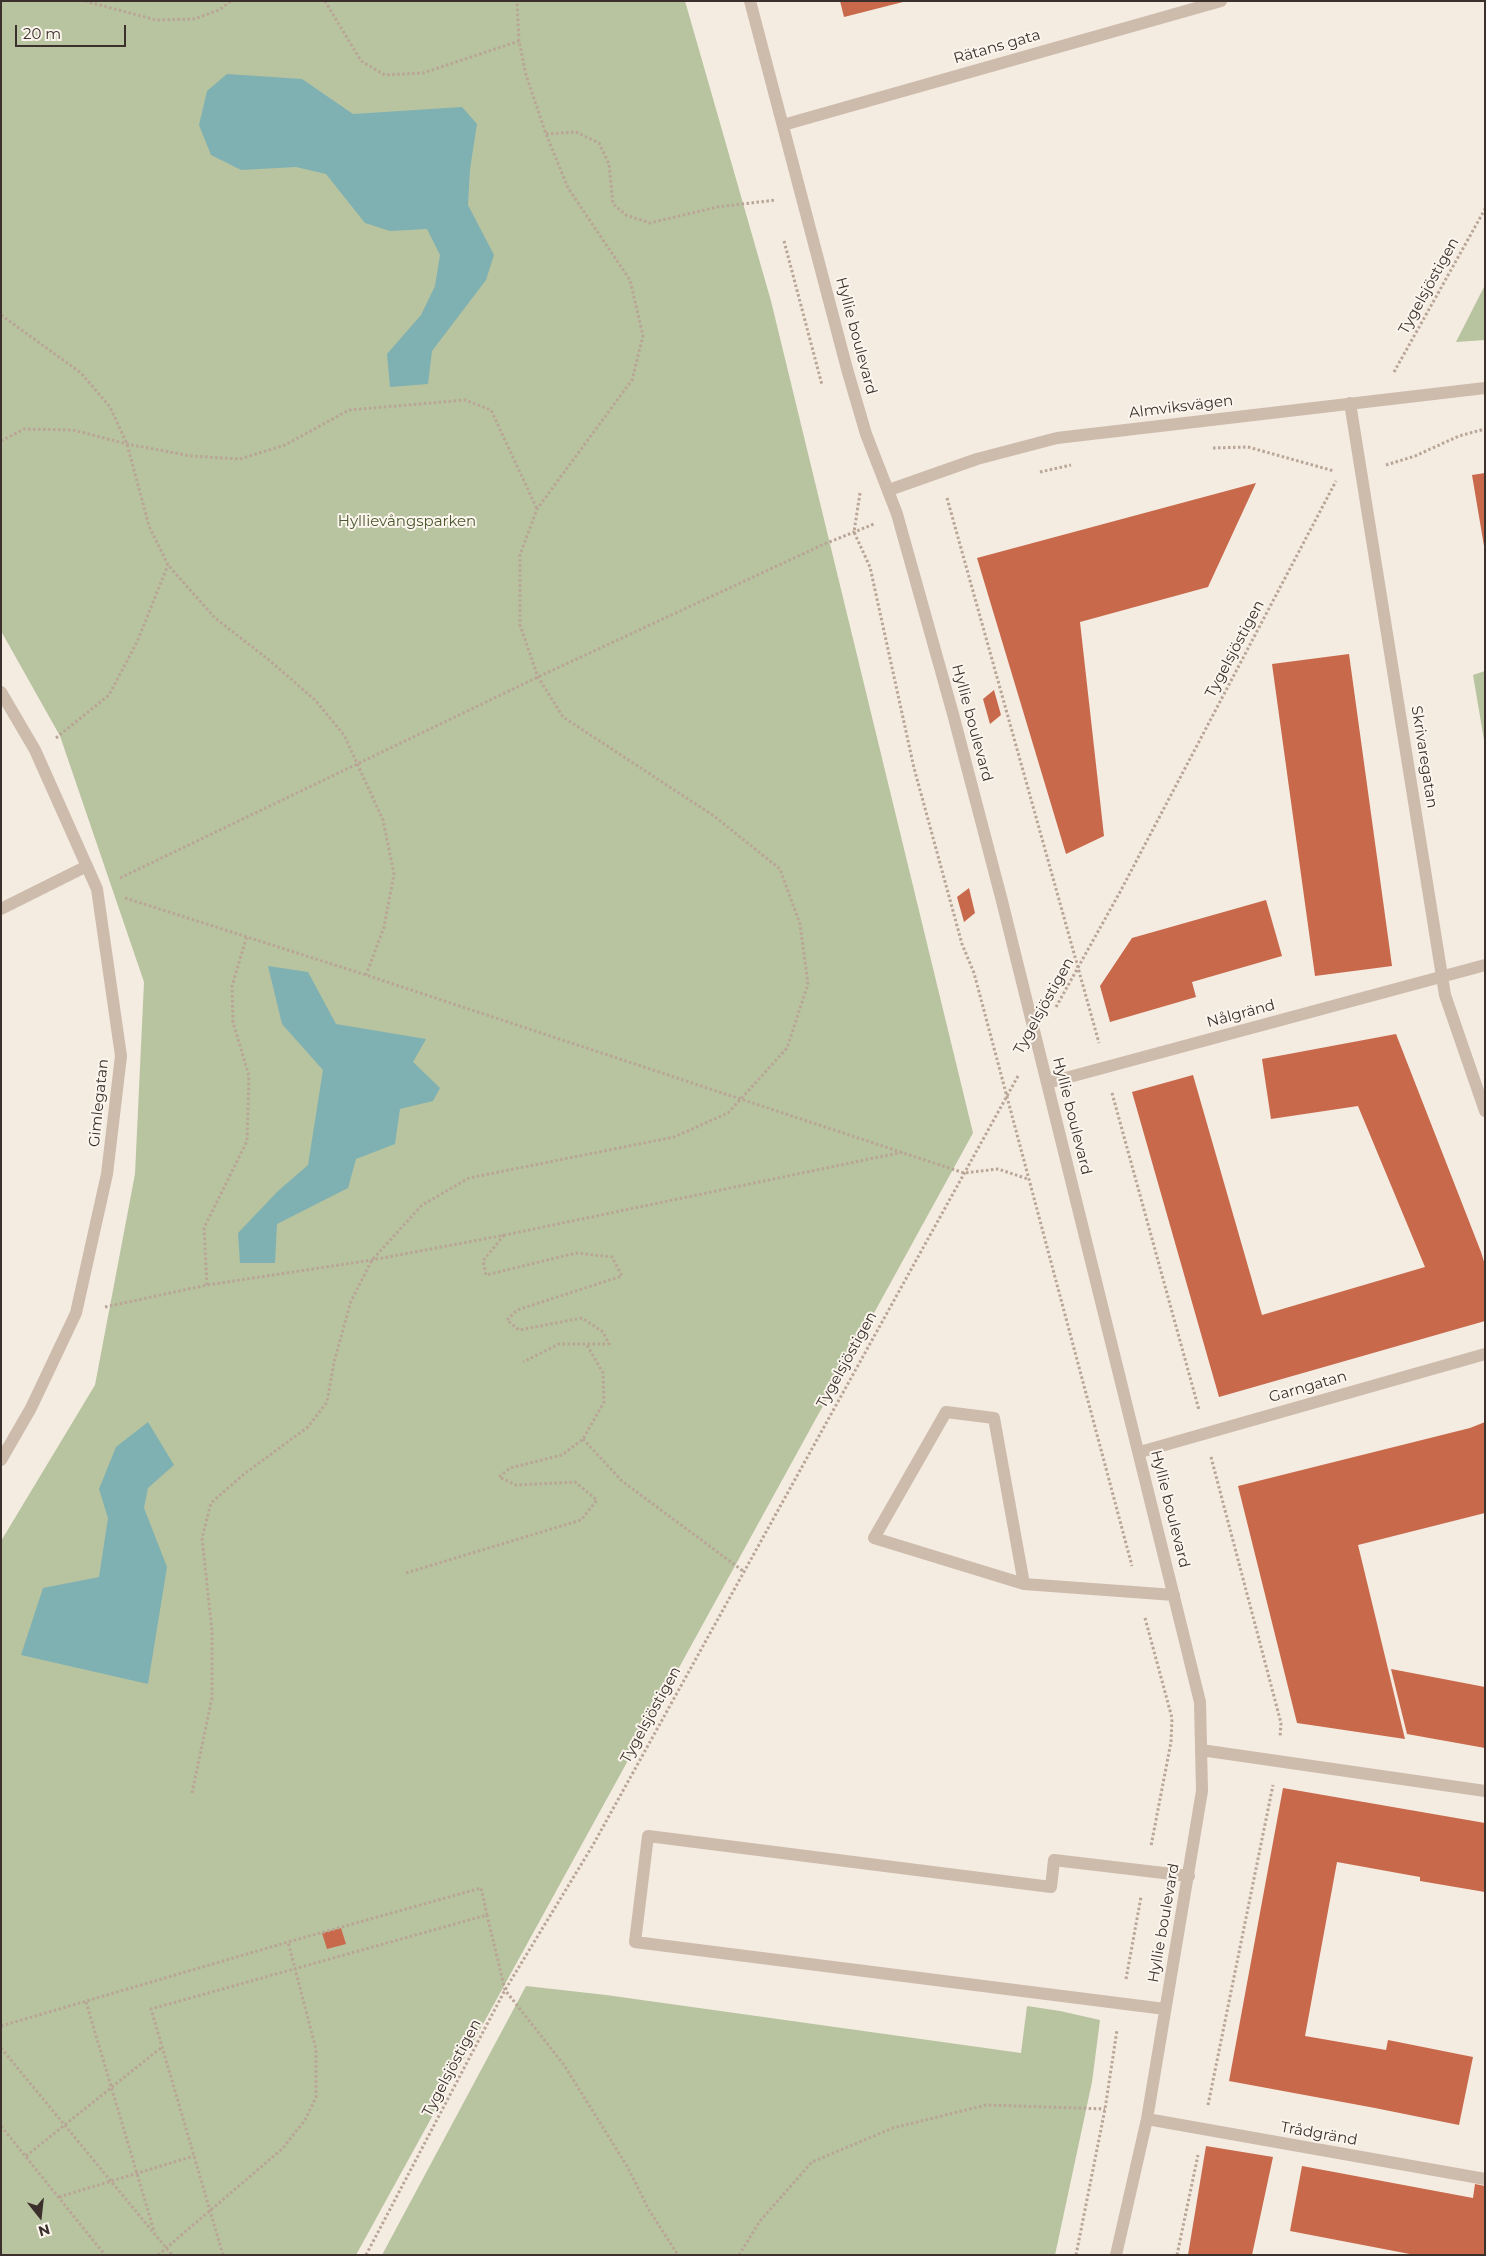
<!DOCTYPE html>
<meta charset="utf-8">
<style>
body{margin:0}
#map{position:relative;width:1486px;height:2256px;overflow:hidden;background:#f4ebe1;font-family:Montserrat,sans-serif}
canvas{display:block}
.frame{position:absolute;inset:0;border:2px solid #3b302b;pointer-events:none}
.north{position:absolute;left:15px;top:2191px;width:50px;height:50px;-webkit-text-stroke:4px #fbf5ee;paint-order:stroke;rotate:164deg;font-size:14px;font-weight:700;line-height:20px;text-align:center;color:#3b302b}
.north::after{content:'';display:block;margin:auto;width:18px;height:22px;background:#3b302b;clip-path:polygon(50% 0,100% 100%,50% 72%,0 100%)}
.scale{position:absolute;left:15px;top:25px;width:111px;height:22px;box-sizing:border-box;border:2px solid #3b302b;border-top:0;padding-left:6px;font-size:15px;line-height:18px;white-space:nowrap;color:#3b302b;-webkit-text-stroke:4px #fbf5ee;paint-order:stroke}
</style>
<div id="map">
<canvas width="1486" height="2256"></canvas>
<div class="frame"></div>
<div class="north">N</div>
<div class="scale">20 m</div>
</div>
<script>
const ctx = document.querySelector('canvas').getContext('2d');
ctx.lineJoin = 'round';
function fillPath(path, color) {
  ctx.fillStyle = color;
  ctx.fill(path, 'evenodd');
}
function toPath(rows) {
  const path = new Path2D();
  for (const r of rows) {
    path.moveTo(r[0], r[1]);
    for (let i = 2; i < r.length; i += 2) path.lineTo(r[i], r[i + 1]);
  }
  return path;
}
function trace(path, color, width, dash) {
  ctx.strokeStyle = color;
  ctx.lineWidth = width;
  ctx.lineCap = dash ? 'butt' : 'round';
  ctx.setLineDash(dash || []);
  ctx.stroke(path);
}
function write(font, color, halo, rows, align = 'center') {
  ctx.font = font + ' Montserrat,sans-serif';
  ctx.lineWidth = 4;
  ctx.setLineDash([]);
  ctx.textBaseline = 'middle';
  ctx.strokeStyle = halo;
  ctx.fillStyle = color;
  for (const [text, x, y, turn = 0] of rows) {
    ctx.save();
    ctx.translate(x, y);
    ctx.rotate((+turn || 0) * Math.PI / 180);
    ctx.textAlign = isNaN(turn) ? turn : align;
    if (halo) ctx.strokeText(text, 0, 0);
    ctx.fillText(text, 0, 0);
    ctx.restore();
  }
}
fillPath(toPath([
 [1,1,685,1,771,301,973,1133,356,2255,1,2255,1,1541,95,1385,135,1174,144,982,60,736,1,631],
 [1485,285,1485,340,1456,342],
 [1485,671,1485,746,1473,675],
 [526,1986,606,1995,1021,2053,1027,2006,1060,2011,1100,2020,1092,2082,1055,2255,382,2255]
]), '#b8c4a0');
fillPath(toPath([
 [227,74,302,79,353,114,462,107,477,124,470,169,468,205,494,255,486,280,432,351,428,384,390,387,387,354,421,315,435,286,440,255,427,229,390,231,365,223,326,174,296,167,241,170,211,155,199,125,207,91],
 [268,966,308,972,336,1024,426,1039,413,1062,440,1088,433,1101,400,1109,395,1144,356,1159,348,1188,277,1224,275,1263,240,1263,238,1233,278,1191,308,1165,323,1070,282,1024],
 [148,1422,174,1465,148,1488,144,1508,167,1567,148,1684,21,1655,43,1588,99,1577,108,1518,99,1489,116,1447]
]), '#7fb0b2');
fillPath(toPath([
 [840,1,903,1,903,2,844,17],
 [1485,473,1485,546,1484,546,1472,475],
 [1256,483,1208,587,1080,622,1104,836,1066,854,977,558],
 [1349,654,1392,966,1315,976,1272,664],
 [994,690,1001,715,990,724,983,699],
 [969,888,975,913,964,922,957,897],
 [1266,900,1282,956,1192,982,1196,997,1110,1022,1100,986,1132,938],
 [1396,1034,1481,1252,1485,1265,1485,1321,1219,1397,1132,1092,1193,1075,1262,1315,1425,1267,1358,1106,1271,1119,1262,1059],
 [1485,1422,1485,1513,1358,1545,1405,1739,1297,1723,1238,1486,1470,1428],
 [1391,1669,1485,1687,1485,1748,1407,1734],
 [1283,1788,1485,1823,1485,1892,1420,1881,1420,1877,1337,1862,1305,2036,1386,2050,1388,2040,1473,2057,1459,2125,1375,2108,1229,2081],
 [341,1928,346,1944,327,1949,322,1933],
 [1206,2146,1273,2157,1252,2255,1188,2255],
 [1302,2166,1473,2198,1475,2184,1485,2186,1485,2255,1415,2255,1290,2231]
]), '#c8694b');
trace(toPath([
 [85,1,156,20,194,19,219,10,231,1],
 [325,1,361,61,385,75,423,73,519,41],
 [546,134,576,132,599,143,609,164,613,204,626,215,650,223,717,207,776,200],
 [784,241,822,385],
 [1,315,81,373,110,407,127,444,149,526,168,565,215,618,269,660,315,700,344,735,383,820,394,874,384,927,366,975],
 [1394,372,1485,209],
 [1,441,24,429,73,430,127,444,191,456,240,459,285,445,349,410,465,400,491,410,537,509],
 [1213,448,1248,447,1334,471],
 [1386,465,1415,456,1459,436,1485,429],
 [1040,472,1071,465],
 [860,493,854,532,870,567,914,768,962,944,974,973,1132,1566],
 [947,498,1099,1043],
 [56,738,109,695,137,642,168,565],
 [120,878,538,677,822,545,874,524],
 [125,898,366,975,964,1173,998,1169,1028,1179],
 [1056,1007,1120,892,1336,481],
 [1112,1093,1199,1410],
 [504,1235,483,1261,486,1275,576,1253,612,1257,622,1276,517,1310,507,1320,519,1330,582,1318,603,1332,609,1344,559,1344,523,1362],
 [207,1285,204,1228,247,1141,249,1076,233,1022,232,986,247,936],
 [105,1307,207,1285,372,1260,505,1235,903,1152],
 [583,1439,622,1481,743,1571],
 [1211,1457,1281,1723,1280,1737],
 [406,1573,581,1520,597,1500,575,1482,516,1485,499,1477,510,1468,562,1455,583,1439,604,1402,603,1373,587,1345],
 [1145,1618,1172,1718,1171,1742,1151,1846],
 [192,1793,212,1698,212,1631,202,1538,211,1503,244,1474,308,1427,327,1402,334,1362,351,1301,372,1260,422,1205,469,1178,674,1137,728,1113,787,1048,808,984,800,924,780,869,714,816,563,717,538,677,520,625,520,555,537,509,632,380,643,336,630,280,568,188,546,134,526,75,519,41,517,1],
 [1126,1979,1141,1897],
 [86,2002,154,2231],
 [1,2026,288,1942,481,1888,487,1915],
 [1,2048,172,2255],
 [1208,2105,1273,1785],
 [1,2126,105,2255],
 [26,2156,162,2047],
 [59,2197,194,2156],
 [158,2255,282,2149,305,2120,316,2097,316,2049,288,1942],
 [223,2255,151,2009,487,1915,505,1990,564,2065,627,2166,649,2210,678,2255],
 [366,2255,505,1990,593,1845,1018,1076],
 [739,2255,760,2221,812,2162,893,2128,986,2105,1105,2109],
 [1076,2255,1105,2109,1117,2030],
 [1177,2255,1198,2155]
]), '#b9a596', 3, [2.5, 2.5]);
trace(toPath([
 [750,1,847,369,866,434,897,514,953,714,1002,901,1200,1702,1202,1791,1147,2119,1116,2255],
 [783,125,1221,1],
 [1350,403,1445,995,1485,1111],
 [889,490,977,459,1057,438,1485,388],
 [1,692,35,750,97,889,121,1056,107,1174,76,1313,31,1408,1,1460],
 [1,909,87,866],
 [1047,1083,1485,965],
 [1140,1452,1485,1354],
 [1024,1584,874,1538,946,1412,994,1418,1024,1584,1174,1595],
 [1201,1750,1485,1791],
 [1165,2009,635,1942,648,1836,1051,1887,1054,1860,1189,1876],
 [1147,2119,1485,2179]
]), '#cdbbac', 12);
write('15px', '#3b302b', '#fbf5ee', [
 ["Rätans gata",997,47,-16],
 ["Tygelsjöstigen",1429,286,-61],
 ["Hyllie boulevard",856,336,75],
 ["Almviksvägen",1181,407,-7],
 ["Tygelsjöstigen",1235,649,-62],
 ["Hyllie boulevard",972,723,75],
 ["Skrivaregatan",1424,757,81],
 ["Tygelsjöstigen",1044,1006,-61],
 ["Nålgränd",1241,1014,-15],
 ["Gimlegatan",99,1103,-84],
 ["Hyllie boulevard",1072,1116,76],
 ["Tygelsjöstigen",847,1360,-61],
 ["Garngatan",1308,1387,-16],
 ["Hyllie boulevard",1170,1509,76],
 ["Tygelsjöstigen",651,1715,-61],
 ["Hyllie boulevard",1164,1923,-80],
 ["Tygelsjöstigen",452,2068,-62],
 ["Trådgränd",1319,2134,10]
]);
write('15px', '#4a5a2e', '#fbf5ee', [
 ["Hyllievångsparken",407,522]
]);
</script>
